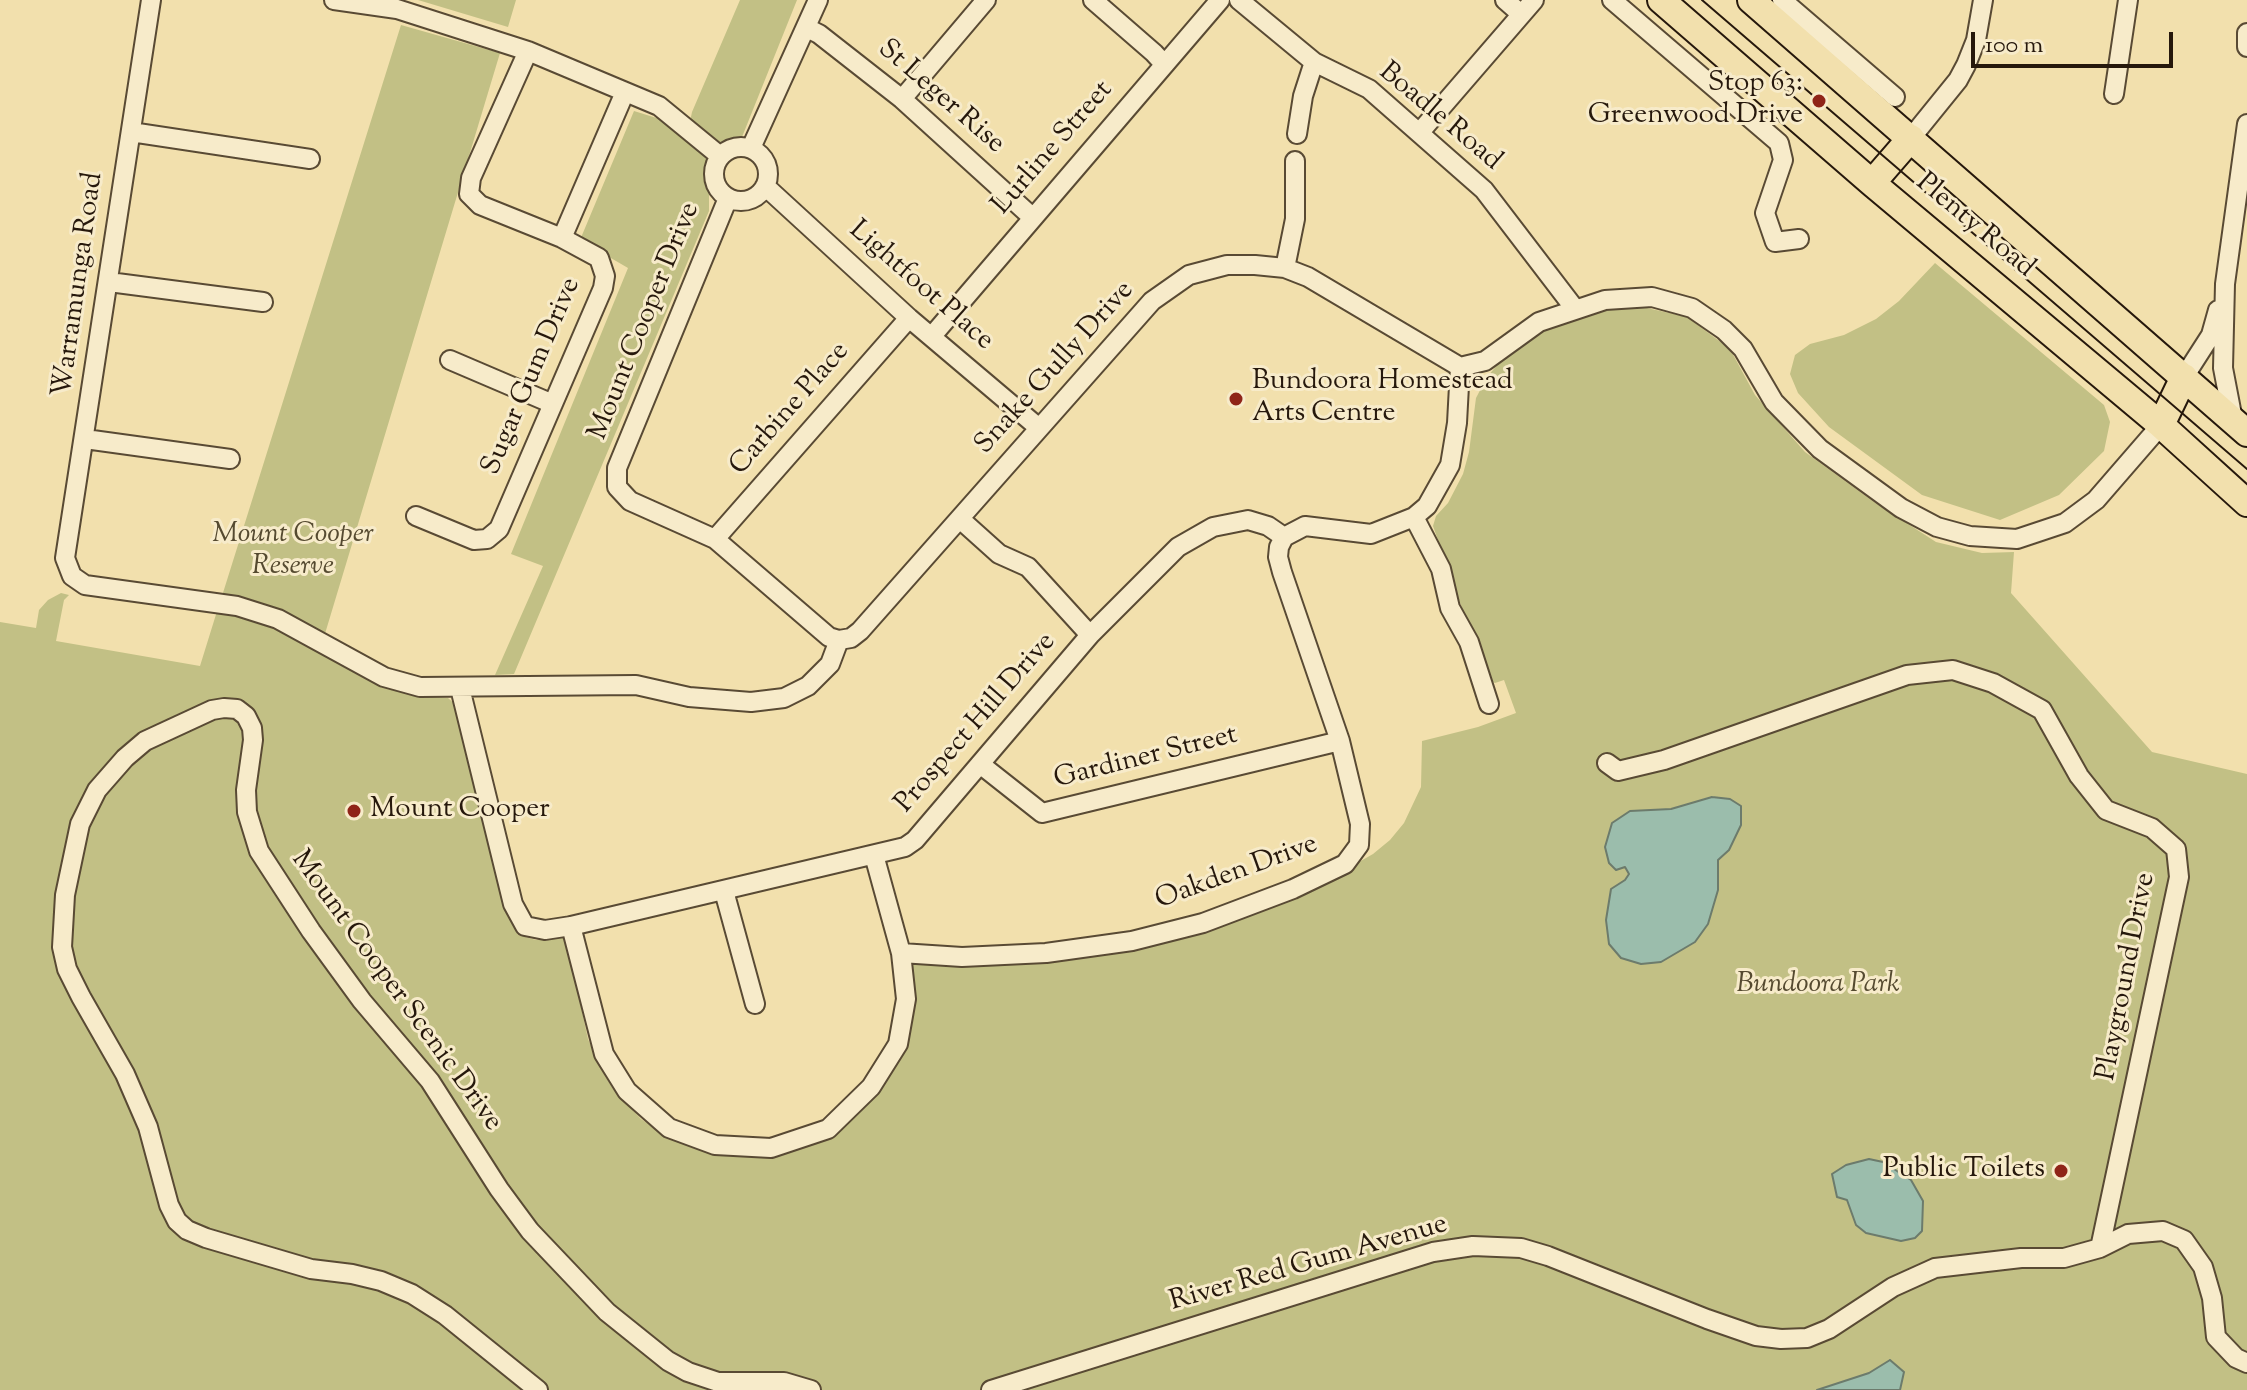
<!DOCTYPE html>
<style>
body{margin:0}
#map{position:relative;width:2247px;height:1390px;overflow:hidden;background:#f2e0ad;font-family:"Sorts Mill Goudy",serif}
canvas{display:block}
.scale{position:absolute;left:1971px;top:32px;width:202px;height:36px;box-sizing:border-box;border:4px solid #26180c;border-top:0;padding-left:10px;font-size:24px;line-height:28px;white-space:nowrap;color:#26180c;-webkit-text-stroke:6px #f7ebca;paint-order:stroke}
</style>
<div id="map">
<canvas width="2247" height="1390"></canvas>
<div class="scale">100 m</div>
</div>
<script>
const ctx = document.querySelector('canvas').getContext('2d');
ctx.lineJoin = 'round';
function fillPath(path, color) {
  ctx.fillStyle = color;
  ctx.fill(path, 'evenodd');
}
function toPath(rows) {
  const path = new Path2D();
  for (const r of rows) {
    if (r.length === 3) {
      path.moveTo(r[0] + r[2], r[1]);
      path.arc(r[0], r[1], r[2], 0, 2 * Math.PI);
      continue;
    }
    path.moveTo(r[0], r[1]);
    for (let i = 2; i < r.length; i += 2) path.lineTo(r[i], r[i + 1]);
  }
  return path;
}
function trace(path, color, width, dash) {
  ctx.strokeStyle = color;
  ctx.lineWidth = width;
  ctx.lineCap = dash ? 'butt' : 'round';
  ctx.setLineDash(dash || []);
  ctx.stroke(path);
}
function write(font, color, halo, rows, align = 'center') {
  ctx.font = font + ' "Sorts Mill Goudy",serif';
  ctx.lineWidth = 6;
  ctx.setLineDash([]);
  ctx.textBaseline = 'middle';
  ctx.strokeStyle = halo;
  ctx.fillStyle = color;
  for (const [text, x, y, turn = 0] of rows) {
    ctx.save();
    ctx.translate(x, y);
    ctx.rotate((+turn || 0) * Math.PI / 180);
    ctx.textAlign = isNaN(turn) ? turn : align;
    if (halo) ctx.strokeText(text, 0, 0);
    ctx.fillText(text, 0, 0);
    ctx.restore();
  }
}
fillPath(toPath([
 [418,0,516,0,508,27],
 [740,0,797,0,742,137,726,143,705,168,709,194,709,211,514,674,495,675,543,566,511,554,628,268,580,240,634,111,663,120,686,141,692,112],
 [401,25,500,53,324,637,222,596],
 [1935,263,2104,405,2110,422,2104,451,2059,495,2000,520,1922,495,1829,427,1798,393,1790,374,1795,355,1810,344,1844,335,1876,319,1899,301],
 [1609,308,1647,308,1687,317,1730,349,1755,395,1805,452,1874,502,1936,542,1982,553,2014,552,2011,593,2152,752,2247,774,2247,1390,0,1390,0,622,36,628,39,610,48,600,61,593,69,595,64,600,56,641,200,666,218,608,284,629,381,685,421,696,448,698,456,705,463,724,509,916,518,935,536,940,562,937,568,947,588,1039,602,1071,613,1089,641,1119,667,1137,693,1148,725,1156,743,1157,787,1152,818,1140,837,1130,866,1105,878,1091,909,968,916,962,1076,956,1345,870,1373,854,1390,840,1404,823,1421,787,1422,741,1478,727,1516,713,1504,680,1495,683,1487,679,1433,526,1436,516,1448,503,1463,474,1469,452,1476,398,1487,377,1499,363,1539,331,1571,316]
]), '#c2c085');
const water = toPath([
 [1712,797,1730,799,1741,806,1741,825,1729,850,1718,860,1718,890,1708,924,1695,942,1661,962,1641,964,1621,958,1609,944,1606,920,1611,889,1625,880,1629,874,1625,867,1616,870,1609,863,1605,847,1612,823,1630,811,1671,809,1712,797],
 [1869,1159,1883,1162,1911,1180,1923,1201,1922,1231,1915,1238,1901,1241,1866,1233,1856,1225,1847,1200,1837,1197,1832,1174,1846,1165,1869,1159],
 [1890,1360,1904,1372,1900,1390,1817,1390,1869,1373,1890,1360]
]);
fillPath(water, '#9bbdac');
trace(water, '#6c7b6c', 2);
const minor = toPath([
 [151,0,65,558,72,576,85,585,237,606,278,619,384,677,420,687,636,685,689,697,751,702,784,698,808,686,830,664,839,640],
 [334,0,397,9,528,51,659,106,720,156],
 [1093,0,1154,53,1164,64],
 [1239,0,1314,62,1369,89,1484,190,1575,309],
 [1505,0,1521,14],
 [1612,0,1779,143,1783,160,1765,213,1775,242,1799,239],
 [1782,0,1895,97],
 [807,28,819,34,902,99,1032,217],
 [2247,33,2247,47],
 [528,51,471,178,469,194,480,205,562,238],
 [2114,94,2128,0],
 [902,99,986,0],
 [131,132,310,159],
 [1420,132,1534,0],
 [1297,134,1303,96,1314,62],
 [1911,138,1958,80,1966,65,1976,40,1983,0],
 [741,174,27],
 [751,148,818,0],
 [765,186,909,318,1039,428],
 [728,198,617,468,617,487,630,501,715,539,829,637,839,640,851,638,860,631,1152,301,1189,275,1227,265,1255,265,1285,268,1308,277,1460,367,1485,361,1539,322,1605,300,1652,297,1692,308,1724,330,1743,349,1774,402,1820,449,1901,508,1937,527,1970,536,2017,539,2065,523,2096,500,2161,425],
 [1285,268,1295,219,1295,161],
 [109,282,263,302],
 [932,336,1220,0],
 [450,360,553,404],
 [2184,377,2211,335,2218,310],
 [2233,420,2223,368,2225,284,2247,124],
 [85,439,230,459],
 [416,516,474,540,487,539,499,529,603,288,605,276,599,258,562,238,625,92],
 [1414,517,1441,569,1450,608,1469,642,1489,704],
 [960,519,999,554,1028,567,1090,635],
 [715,539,909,318],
 [460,688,513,904,525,926,545,930,571,926,905,847,915,840,1090,635,1178,547,1213,527,1248,520,1268,526,1284,537],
 [1607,763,1618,771,1664,760,1907,675,1953,670,1993,683,2042,710,2079,776,2106,810,2152,828,2176,849,2179,877,2100,1248],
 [980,764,1042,813,1340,741],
 [724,891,755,1004],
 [571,926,604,1054,627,1091,669,1128,715,1145,771,1148,828,1129,871,1087,898,1044,906,999,901,953,874,855],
 [901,953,962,957,1046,953,1132,941,1203,923,1293,889,1345,864,1359,845,1360,824,1340,741,1282,572,1278,557,1279,547,1284,537,1305,526,1371,534,1414,517,1427,506,1450,465,1457,423,1460,367],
 [538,1390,445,1315,412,1294,381,1281,352,1274,311,1269,206,1238,187,1230,177,1221,169,1205,148,1127,125,1074,81,997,67,969,62,947,65,895,80,824,97,790,125,758,145,741,212,710,224,708,237,709,246,716,252,728,253,740,246,790,247,812,259,851,311,931,362,1001,430,1081,499,1189,530,1231,607,1312,668,1361,688,1372,718,1382,784,1382,811,1390],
 [991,1390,1433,1252,1473,1246,1521,1248,1548,1256,1707,1319,1756,1336,1781,1339,1807,1338,1829,1329,1893,1287,1935,1268,2021,1258,2064,1258,2100,1248,2128,1234,2163,1231,2184,1240,2203,1267,2212,1298,2216,1337,2236,1358,2247,1363]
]);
const highway = toPath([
 [1661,0,1872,183,2161,425,2247,503],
 [1751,0,2247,433],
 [1872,183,1911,138],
 [2161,425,2184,377]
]);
trace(minor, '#594a34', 22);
trace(highway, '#26180c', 30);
trace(minor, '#f7ebca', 18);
trace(highway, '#f2e0ad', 26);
trace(toPath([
 [1702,0,2247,469]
]), '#26180c', 2);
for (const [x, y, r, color] of [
 [1819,101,8,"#8f2418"],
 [1236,399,8,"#8f2418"],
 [354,811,8,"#8f2418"],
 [2061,1171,8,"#8f2418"]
]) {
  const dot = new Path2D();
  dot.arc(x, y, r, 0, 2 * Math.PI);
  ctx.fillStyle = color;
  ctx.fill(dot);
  trace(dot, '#f7ebca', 3);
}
write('28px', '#26180c', '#f7ebca', [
 ["Stop 63:",1803,85],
 ["Greenwood Drive",1803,117],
 ["Bundoora Homestead",1252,383,"left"],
 ["Arts Centre",1252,415,"left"],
 ["Mount Cooper",370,811,"left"],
 ["Public Toilets",2045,1171]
], 'right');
write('28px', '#26180c', '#f7ebca', [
 ["St Leger Rise",940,98,41],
 ["Boadle Road",1439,118,40],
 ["Lurline Street",1054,149,-49],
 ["Plenty Road",1974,227,40],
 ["Warramunga Road",80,285,-82],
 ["Lightfoot Place",920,287,41],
 ["Mount Cooper Drive",646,322,-68],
 ["Snake Gully Drive",1056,369,-48],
 ["Sugar Gum Drive",533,377,-67],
 ["Carbine Place",791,410,-49],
 ["Prospect Hill Drive",977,724,-49],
 ["Gardiner Street",1146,759,-14],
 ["Oakden Drive",1237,874,-20],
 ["Playground Drive",2128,977,-79],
 ["Mount Cooper Scenic Drive",395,992,54],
 ["River Red Gum Avenue",1309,1265,-16]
]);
write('italic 28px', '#554a30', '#f7ebca', [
 ["Mount Cooper",293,536],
 ["Reserve",293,568],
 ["Bundoora Park",1818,986]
]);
</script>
